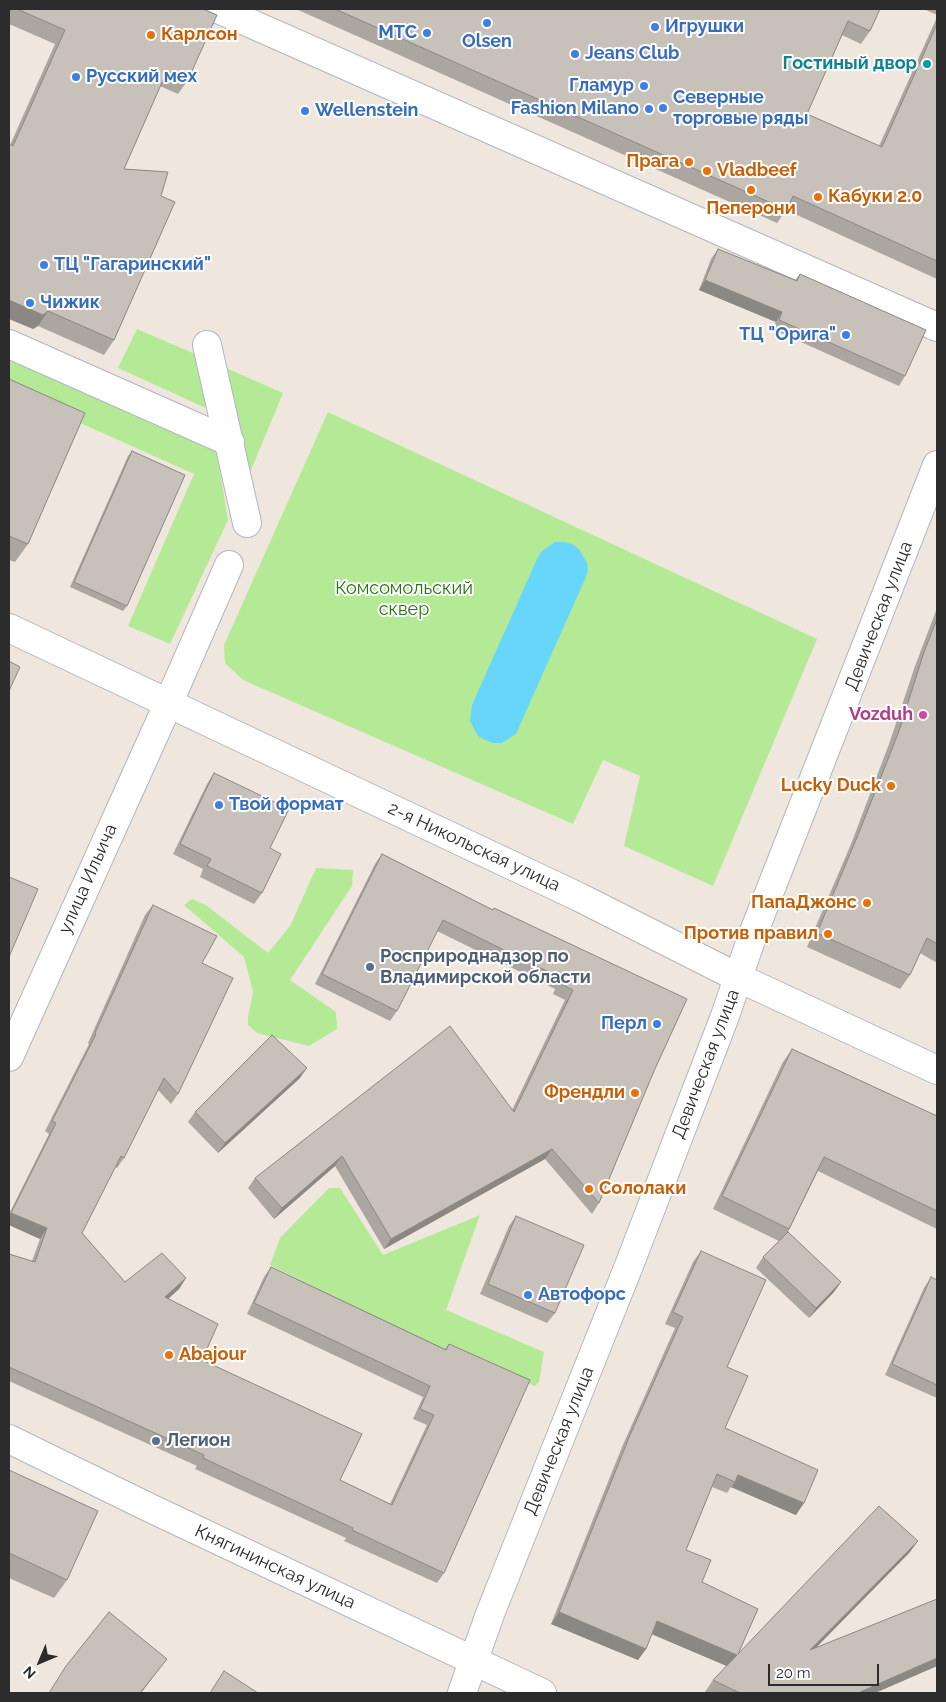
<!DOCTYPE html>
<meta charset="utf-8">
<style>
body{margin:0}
#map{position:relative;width:946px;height:1702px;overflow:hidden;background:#efe7de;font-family:Raleway,sans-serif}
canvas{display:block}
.frame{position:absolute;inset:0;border:10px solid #2c2c2c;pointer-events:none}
.north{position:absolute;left:15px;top:1637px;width:50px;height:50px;-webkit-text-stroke:4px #fff;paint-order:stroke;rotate:225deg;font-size:14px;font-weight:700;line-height:20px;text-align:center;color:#2c2c2c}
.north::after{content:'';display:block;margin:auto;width:18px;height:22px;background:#2c2c2c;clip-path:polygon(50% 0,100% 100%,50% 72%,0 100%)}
.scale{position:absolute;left:768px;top:1664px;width:111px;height:22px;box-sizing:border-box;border:2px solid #2c2c2c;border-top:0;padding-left:6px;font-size:15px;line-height:18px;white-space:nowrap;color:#2c2c2c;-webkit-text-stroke:4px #fff;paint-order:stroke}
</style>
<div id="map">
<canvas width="946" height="1702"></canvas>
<div class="frame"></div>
<div class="north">N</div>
<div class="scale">20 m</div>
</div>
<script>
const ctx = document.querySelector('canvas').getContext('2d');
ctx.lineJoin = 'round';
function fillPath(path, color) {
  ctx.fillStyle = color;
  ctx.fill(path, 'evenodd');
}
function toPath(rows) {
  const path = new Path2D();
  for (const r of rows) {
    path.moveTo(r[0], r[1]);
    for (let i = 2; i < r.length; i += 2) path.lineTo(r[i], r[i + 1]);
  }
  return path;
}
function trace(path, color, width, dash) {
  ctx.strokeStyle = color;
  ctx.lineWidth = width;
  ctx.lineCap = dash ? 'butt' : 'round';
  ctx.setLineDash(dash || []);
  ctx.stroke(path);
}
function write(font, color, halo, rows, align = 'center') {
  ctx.font = font + ' Raleway,sans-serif';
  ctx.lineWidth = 4;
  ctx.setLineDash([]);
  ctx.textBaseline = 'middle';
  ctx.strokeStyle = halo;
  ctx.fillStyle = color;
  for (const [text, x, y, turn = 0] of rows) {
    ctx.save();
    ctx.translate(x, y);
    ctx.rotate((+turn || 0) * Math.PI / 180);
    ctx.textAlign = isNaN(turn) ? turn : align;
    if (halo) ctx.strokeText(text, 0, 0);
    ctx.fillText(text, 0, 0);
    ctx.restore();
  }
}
fillPath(toPath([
 [137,329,195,354,208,409,118,368],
 [9,355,216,447,228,520,170,644,128,626,194,474,9,391],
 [226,368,283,393,249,475],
 [328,412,817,639,713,886,624,846,640,776,603,760,573,824,243,680,225,663,224,645],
 [316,868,353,870,352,886,290,980,336,1012,337,1029,309,1046,257,1033,248,1025,248,1017,253,992,244,957,184,905,192,899,207,906,268,953,290,926],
 [329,1188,340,1188,383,1255,480,1215,446,1310,544,1352,539,1382,535,1386,401,1331,270,1265,280,1238]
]), '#b4ea95');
fillPath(toPath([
 [555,542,564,542,572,544,579,549,587,563,588,571,585,579,516,734,502,743,493,743,485,740,478,736,470,721,472,705,537,559,541,552]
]), '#68d6fa');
const street = toPath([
 [218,9,937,327],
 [9,344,230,442],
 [207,345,247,523],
 [9,628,492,856,579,897,739,978,937,1070],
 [9,1057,169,702,229,565],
 [9,1439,150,1508,542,1693],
 [462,1693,490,1614,630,1263,725,1016,753,934,937,465]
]);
trace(street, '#b2b5c1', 30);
trace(street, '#fff', 28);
fillPath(toPath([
 [9,9,203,9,188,80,178,94,160,86,124,169,114,340,104,355,38,326,33,329,10,145,55,44,9,24],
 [296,9,880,9,870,31,861,44,842,35,807,114,879,146,937,17,937,279,786,210,777,223],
 [924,9,937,9,937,15],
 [718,249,795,280,800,274,905,376,899,386,772,329,776,322,699,290,711,259],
 [9,379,28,544,15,562,9,560],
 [132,451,127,606,123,611,70,587,128,456],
 [937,608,937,963,920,953,910,975,900,989,807,947,851,844,889,744,915,666],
 [214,773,270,848,262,893,254,904,200,877,203,869,173,854,207,784],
 [382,854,493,910,654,1071,599,1203,592,1214,545,1159,384,1249,335,1166,274,1219,248,1188,255,1178,512,1110,565,1000,553,994,555,989,437,931,397,1011,390,1021,315,984,375,864],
 [153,905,202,963,178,1094,171,1104,158,1090,124,1158,117,1168,115,1167,82,1233,125,1282,186,1278,179,1289,168,1299,202,1360,340,1480,390,1504,427,1425,413,1419,423,1397,247,1314,264,1277,271,1267,445,1349,449,1344,444,1573,437,1583,344,1541,346,1538,195,1469,197,1466,9,1381,9,1254,32,1261,40,1239,9,1225,9,1214,49,1134,45,1131,89,1044,88,1043,145,915],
 [792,1049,937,1116,937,1229,818,1171,788,1232,841,1282,834,1292,809,1318,756,1268,763,1257,779,1241,713,1209,783,1062],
 [300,1078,218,1153,188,1122,195,1112],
 [516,1216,555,1313,547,1323,480,1294,509,1226],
 [701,1251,727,1367,725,1428,796,1515,731,1487,727,1493,712,1487,686,1550,738,1654,910,1552,815,1648,937,1666,875,1693,709,1693,705,1692,713,1680,727,1666,652,1634,646,1649,638,1660,551,1624,622,1447,675,1328,665,1324,693,1262],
 [931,1277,937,1280,937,1398,885,1375,924,1288],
 [9,1470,67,1580,54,1598,9,1578]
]), '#aba69f');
fillPath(toPath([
 [705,280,782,312,776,322,699,290],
 [9,300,48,311,38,326,33,329,9,319],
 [307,1068,300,1078,218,1153,225,1143],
 [552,1149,545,1159,384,1249,391,1239],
 [342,1156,335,1166,274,1219,282,1208],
 [11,1213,47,1228,40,1239,9,1225,9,1217],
 [186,1278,179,1289,158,1308,165,1297],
 [841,1282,834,1292,809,1318,816,1308],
 [738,1475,804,1503,796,1515,731,1487,735,1482],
 [918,1541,910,1552,802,1662,810,1650],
 [559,1612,646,1649,638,1660,551,1624],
 [657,1621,737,1655,729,1667,649,1633],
 [937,1658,937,1666,875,1693,859,1693,860,1692],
 [167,1659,141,1693,140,1693]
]), '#8b8782');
const building = toPath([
 [17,9,203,9,217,15,188,80,167,71,124,169,168,172,161,196,175,202,114,340,48,311,43,315,9,300,9,144,13,146,65,30,17,9],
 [335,9,880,9,870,31,848,21,807,114,882,147,937,24,937,261,793,196,787,210,335,9],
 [718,249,797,281,800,274,926,330,905,376,779,320,782,312,705,280,718,249],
 [9,379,85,413,28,544,9,536,9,379],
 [132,451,185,475,127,606,74,582,132,451],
 [937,619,937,944,927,938,910,975,817,933,860,830,899,731,924,652,937,619],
 [9,661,20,667,9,691,9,661],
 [214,773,289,809,270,848,281,854,262,893,207,866,211,859,180,844,214,773],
 [382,854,493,910,494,908,687,999,654,1071,599,1203,552,1149,391,1239,342,1156,282,1208,255,1178,450,1026,514,1112,573,990,561,984,563,979,443,920,397,1011,322,974,382,854],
 [9,877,38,889,9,957,9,877],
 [153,905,217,936,202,963,233,978,178,1094,164,1078,124,1158,121,1156,82,1233,125,1282,162,1253,186,1278,165,1297,218,1324,202,1360,362,1434,340,1480,392,1505,434,1415,420,1409,430,1386,254,1303,271,1267,446,1350,449,1344,530,1380,444,1573,352,1530,353,1528,203,1458,204,1455,9,1367,9,1254,35,1262,47,1228,11,1213,56,1123,52,1121,96,1034,95,1033,153,905],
 [272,1035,307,1068,225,1143,195,1112,272,1035],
 [792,1049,937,1116,937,1211,824,1157,789,1229,722,1196,792,1049],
 [516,1216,584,1245,555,1313,488,1284,516,1216],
 [788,1232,841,1282,816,1308,763,1257,788,1232],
 [701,1251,766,1280,727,1367,748,1376,725,1428,818,1470,804,1503,738,1475,735,1482,717,1474,686,1550,711,1560,702,1582,758,1609,738,1654,879,1506,918,1541,810,1650,937,1599,937,1658,860,1692,864,1693,740,1693,713,1680,737,1655,657,1621,646,1649,559,1612,630,1435,683,1317,673,1312,701,1251],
 [931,1277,937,1280,937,1385,892,1364,931,1277],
 [9,1470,98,1511,67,1580,9,1553,9,1470],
 [109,1612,167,1659,140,1693,49,1693,66,1666,109,1612],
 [224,1671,258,1693,210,1693,224,1671]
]);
fillPath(building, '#c7c1b9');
trace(building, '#8b8782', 1);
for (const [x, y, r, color] of [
 [487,23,5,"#3f7fe0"],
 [655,27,5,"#3f7fe0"],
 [427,33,5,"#3f7fe0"],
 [151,35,5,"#e8710a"],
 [575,54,5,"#3f7fe0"],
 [927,64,5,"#0f9aa8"],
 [76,77,5,"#3f7fe0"],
 [644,86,5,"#3f7fe0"],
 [663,108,5,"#3f7fe0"],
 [649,109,5,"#3f7fe0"],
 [305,111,5,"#3f7fe0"],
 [689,162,5,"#e8710a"],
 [707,171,5,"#e8710a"],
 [751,190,5,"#e8710a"],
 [818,197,5,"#e8710a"],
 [44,265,5,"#3f7fe0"],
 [30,303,5,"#3f7fe0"],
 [846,335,5,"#3f7fe0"],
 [923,715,5,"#d1479c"],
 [891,786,5,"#e8710a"],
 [219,805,5,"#3f7fe0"],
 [867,903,5,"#e8710a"],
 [828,934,5,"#e8710a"],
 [370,967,5,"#5c6f8a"],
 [657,1024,5,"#3f7fe0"],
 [635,1093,5,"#e8710a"],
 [589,1189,5,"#e8710a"],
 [528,1295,5,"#3f7fe0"],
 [169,1355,5,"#e8710a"],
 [156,1441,5,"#5c6f8a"]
]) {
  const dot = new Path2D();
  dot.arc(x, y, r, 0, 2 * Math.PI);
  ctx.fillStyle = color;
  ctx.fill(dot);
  trace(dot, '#fff', 2);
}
write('bold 18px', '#366cbe', '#fff', [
 ["Игрушки",665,27],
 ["МТС",417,33,"right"],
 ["Olsen",487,42,"center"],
 ["Jeans Club",585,54],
 ["Русский мех",86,77],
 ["Гламур",634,86,"right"],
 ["Северные",673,98],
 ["торговые ряды",673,119],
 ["Fashion Milano",639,109,"right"],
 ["Wellenstein",315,111],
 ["ТЦ \"Гагаринский\"",54,265],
 ["Чижик",40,303],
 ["ТЦ \"Орига\"",836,335,"right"],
 ["Твой формат",229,805],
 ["Перл",647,1024,"right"],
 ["Автофорс",538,1295]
], 'left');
write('bold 18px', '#c56008', '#fff', [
 ["Карлсон",161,35],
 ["Прага",679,162,"right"],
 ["Vladbeef",717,171],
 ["Кабуки 2.0",828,197],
 ["Пеперони",751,209,"center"],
 ["Lucky Duck",881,786,"right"],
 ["ПапаДжонс",857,903,"right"],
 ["Против правил",818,934,"right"],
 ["Френдли",625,1093,"right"],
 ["Сололаки",599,1189],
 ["Abajour",179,1355]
], 'left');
write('bold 18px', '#0d838f', '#fff', [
 ["Гостиный двор",917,64]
], 'right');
write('18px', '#297214', '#fff', [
 ["Комсомольский",404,589],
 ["сквер",404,610]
]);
write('18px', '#2c2c2c', '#fff', [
 ["Девическая улица",879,616,-69],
 ["2-я Никольская улица",474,847,25],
 ["улица Ильича",88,879,-66],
 ["Девическая улица",706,1064,-69],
 ["Девическая улица",559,1441,-68],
 ["Княгининская улица",275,1567,25]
]);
write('bold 18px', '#b23c85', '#fff', [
 ["Vozduh",913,715]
], 'right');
write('bold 18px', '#4e5e75', '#fff', [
 ["Росприроднадзор по",380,957],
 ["Владимирской области",380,978],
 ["Легион",166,1441]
], 'left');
</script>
